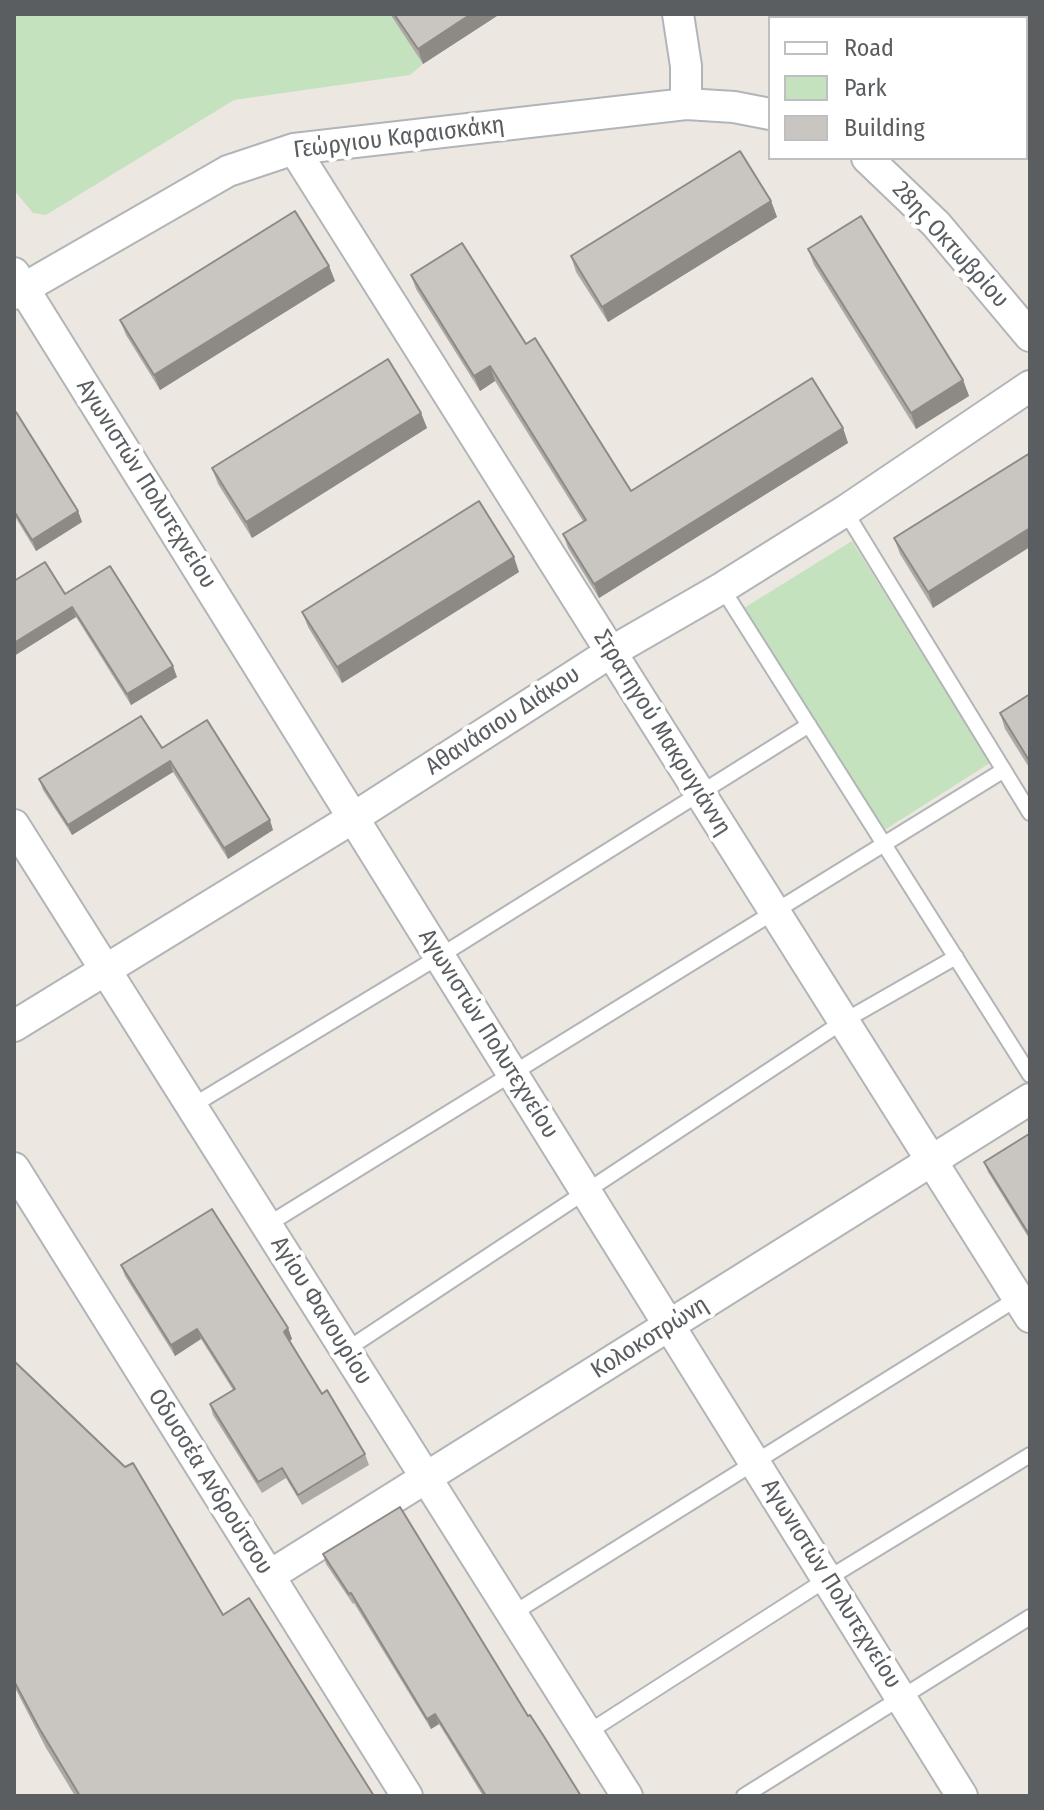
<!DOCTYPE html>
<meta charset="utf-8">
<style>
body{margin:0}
#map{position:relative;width:1044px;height:1810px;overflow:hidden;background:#ece8e1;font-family:"Fira Sans Condensed",sans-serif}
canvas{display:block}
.frame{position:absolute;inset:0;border:16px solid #5a5e61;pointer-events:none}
.legend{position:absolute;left:768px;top:16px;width:260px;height:144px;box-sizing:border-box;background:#fff;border:2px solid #bdbfc0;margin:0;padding:10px 14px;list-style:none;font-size:24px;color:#5a5e61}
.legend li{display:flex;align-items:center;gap:16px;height:40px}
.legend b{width:40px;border:2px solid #bdbfc0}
</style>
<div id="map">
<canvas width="1044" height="1810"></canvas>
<div class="frame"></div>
<ul class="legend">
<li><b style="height:10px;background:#fff"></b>Road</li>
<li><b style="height:22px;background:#c5e2bf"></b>Park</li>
<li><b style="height:22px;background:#c9c5c0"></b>Building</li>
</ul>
</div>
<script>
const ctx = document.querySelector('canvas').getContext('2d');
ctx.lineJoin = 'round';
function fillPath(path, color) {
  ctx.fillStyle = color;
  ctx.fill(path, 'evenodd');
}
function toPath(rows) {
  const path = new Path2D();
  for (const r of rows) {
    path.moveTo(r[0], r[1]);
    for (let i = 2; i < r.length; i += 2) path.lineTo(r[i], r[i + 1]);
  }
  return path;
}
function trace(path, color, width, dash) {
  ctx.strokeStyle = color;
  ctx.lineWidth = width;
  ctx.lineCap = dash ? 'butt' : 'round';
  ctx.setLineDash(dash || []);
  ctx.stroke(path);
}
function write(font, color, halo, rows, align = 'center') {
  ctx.font = font + ' "Fira Sans Condensed",sans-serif';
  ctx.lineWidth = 8;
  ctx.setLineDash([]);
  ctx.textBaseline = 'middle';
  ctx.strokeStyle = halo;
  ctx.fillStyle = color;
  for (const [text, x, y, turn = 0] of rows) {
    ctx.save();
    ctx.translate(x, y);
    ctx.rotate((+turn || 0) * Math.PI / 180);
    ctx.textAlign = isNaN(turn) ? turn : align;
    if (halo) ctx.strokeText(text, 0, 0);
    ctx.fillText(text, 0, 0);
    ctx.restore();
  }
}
fillPath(toPath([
 [14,14,390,14,423,64,410,75,234,100,46,215,33,213,14,190],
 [852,541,990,763,883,831,744,608]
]), '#c5e2bf');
const lane = toPath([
 [845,511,1030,813],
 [722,588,1030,1075],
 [192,1106,440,956,809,725],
 [267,1225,1004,770],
 [346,1350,844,1021,956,957],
 [512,1614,1018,1298],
 [587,1733,827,1579,1030,1455],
 [744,1796,1030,1617]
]);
const street = toPath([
 [678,14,686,66,686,104],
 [1026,39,1030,37],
 [294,149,1030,1317],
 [867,158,936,224,1030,336],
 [14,273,962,1796],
 [14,294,228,171,294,149,686,104,734,107,770,114],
 [14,825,627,1796],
 [14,1026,353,818,611,652,722,588,845,511,1030,386],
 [14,1168,407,1796],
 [269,1576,1030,1099]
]);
const secondary = toPath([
 [929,14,932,18],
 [1026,128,1030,133]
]);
trace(lane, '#b2b5b8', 18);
trace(street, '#b2b5b8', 34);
trace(secondary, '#b1b5b8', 46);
trace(lane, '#fff', 14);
trace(street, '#fff', 30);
trace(secondary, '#fff', 42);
fillPath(toPath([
 [390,14,500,14,423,64],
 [771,201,777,217,608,322,576,272,571,256],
 [808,249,963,380,969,396,916,429,814,265],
 [329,266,335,281,160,390,126,335,120,320],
 [411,275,526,344,631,491,843,428,848,443,599,598,568,548,563,534,583,521,495,381,480,391,416,289],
 [14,413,78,511,82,522,36,551,14,515],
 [421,413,427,428,252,538,218,484,212,468],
 [1030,453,933,608,900,554,894,538],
 [519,572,342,683,308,627,302,612],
 [14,581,65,594,177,677,131,705,76,617,14,656],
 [1030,694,1030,769,1005,729,1000,713],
 [162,748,273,830,228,859,173,772,72,835,43,790,39,779],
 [1030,1136,1030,1240,988,1172,984,1162],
 [121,1265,288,1328,292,1339,290,1341,322,1394,365,1454,369,1465,302,1505,286,1478,262,1493,213,1415,210,1404,233,1390,201,1339,175,1356,125,1276],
 [14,1361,223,1615,374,1796,75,1796,46,1748,14,1686],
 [323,1554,528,1716,581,1796,483,1796,439,1724,431,1729,354,1603,353,1604,326,1564]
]), '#ada9a5');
fillPath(toPath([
 [471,14,500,14,423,64,418,49],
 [771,201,777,217,608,322,602,307],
 [329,266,335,281,160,390,154,375],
 [490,366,495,381,480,391,474,376],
 [963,380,969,396,916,429,911,413],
 [421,413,427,428,252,538,246,522],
 [843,428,848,443,599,598,594,584],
 [78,511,82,522,36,551,32,540],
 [1030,528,1030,547,933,608,928,592],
 [514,557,519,572,342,683,337,667],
 [72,607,76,617,14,656,14,643],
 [173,666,177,677,131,705,127,694],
 [170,761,173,772,72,835,68,825],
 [270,820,273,830,228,859,224,848],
 [288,1328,292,1339,288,1342,284,1332],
 [197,1329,201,1339,175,1356,171,1345],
 [435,1714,439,1724,431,1729,427,1719]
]), '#8d8a86');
const building = toPath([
 [394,14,471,14,418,49,394,14],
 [740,151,771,201,602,307,571,256,740,151],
 [295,211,329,266,154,375,120,320,295,211],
 [861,216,963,380,911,413,808,249,861,216],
 [462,243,526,344,535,338,631,491,812,378,843,428,594,584,563,534,586,520,490,366,474,376,411,275,462,243],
 [388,359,421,413,246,522,212,468,388,359],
 [16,412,78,511,32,540,14,511,14,413,16,412],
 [1030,453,1030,528,928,592,894,538,1030,453],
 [479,501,514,557,337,667,302,612,479,501],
 [45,562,65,594,110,566,173,666,127,694,72,607,14,643,14,581,45,562],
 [1030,694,1030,762,1000,713,1030,694],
 [141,716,162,748,207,720,270,820,224,848,170,761,68,825,39,779,141,716],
 [1029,1134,1030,1136,1030,1236,984,1162,1029,1134],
 [212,1209,288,1328,284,1332,298,1355,322,1394,327,1390,365,1454,298,1495,282,1468,258,1482,210,1404,235,1389,197,1329,171,1345,121,1265,212,1209],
 [14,1361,125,1467,133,1463,223,1615,249,1598,374,1796,80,1796,39,1728,14,1681,14,1361],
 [400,1507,528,1716,530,1715,543,1735,581,1796,486,1796,435,1714,427,1719,351,1593,349,1594,323,1554,400,1507]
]);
fillPath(building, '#c9c5c0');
trace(building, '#8d8a86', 2);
write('24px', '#5a5e61', '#fff', [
 ["Γεώργιου Καραισκάκη",399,138,-7],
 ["28ης Οκτωβρίου",950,245,48],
 ["Αγωνιστών Πολυτεχνείου",146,484,58],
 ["Αθανάσιου Διάκου",503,721,-33],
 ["Στρατηγού Μακρυγιάννη",662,733,58],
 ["Αγωνιστών Πολυτεχνείου",488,1034,58],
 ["Αγίου Φανουρίου",321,1311,58],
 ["Κολοκοτρώνη",650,1338,-32],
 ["Οδυσσέα Ανδρούτσου",210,1482,58],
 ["Αγωνιστών Πολυτεχνείου",831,1584,58]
]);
</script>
